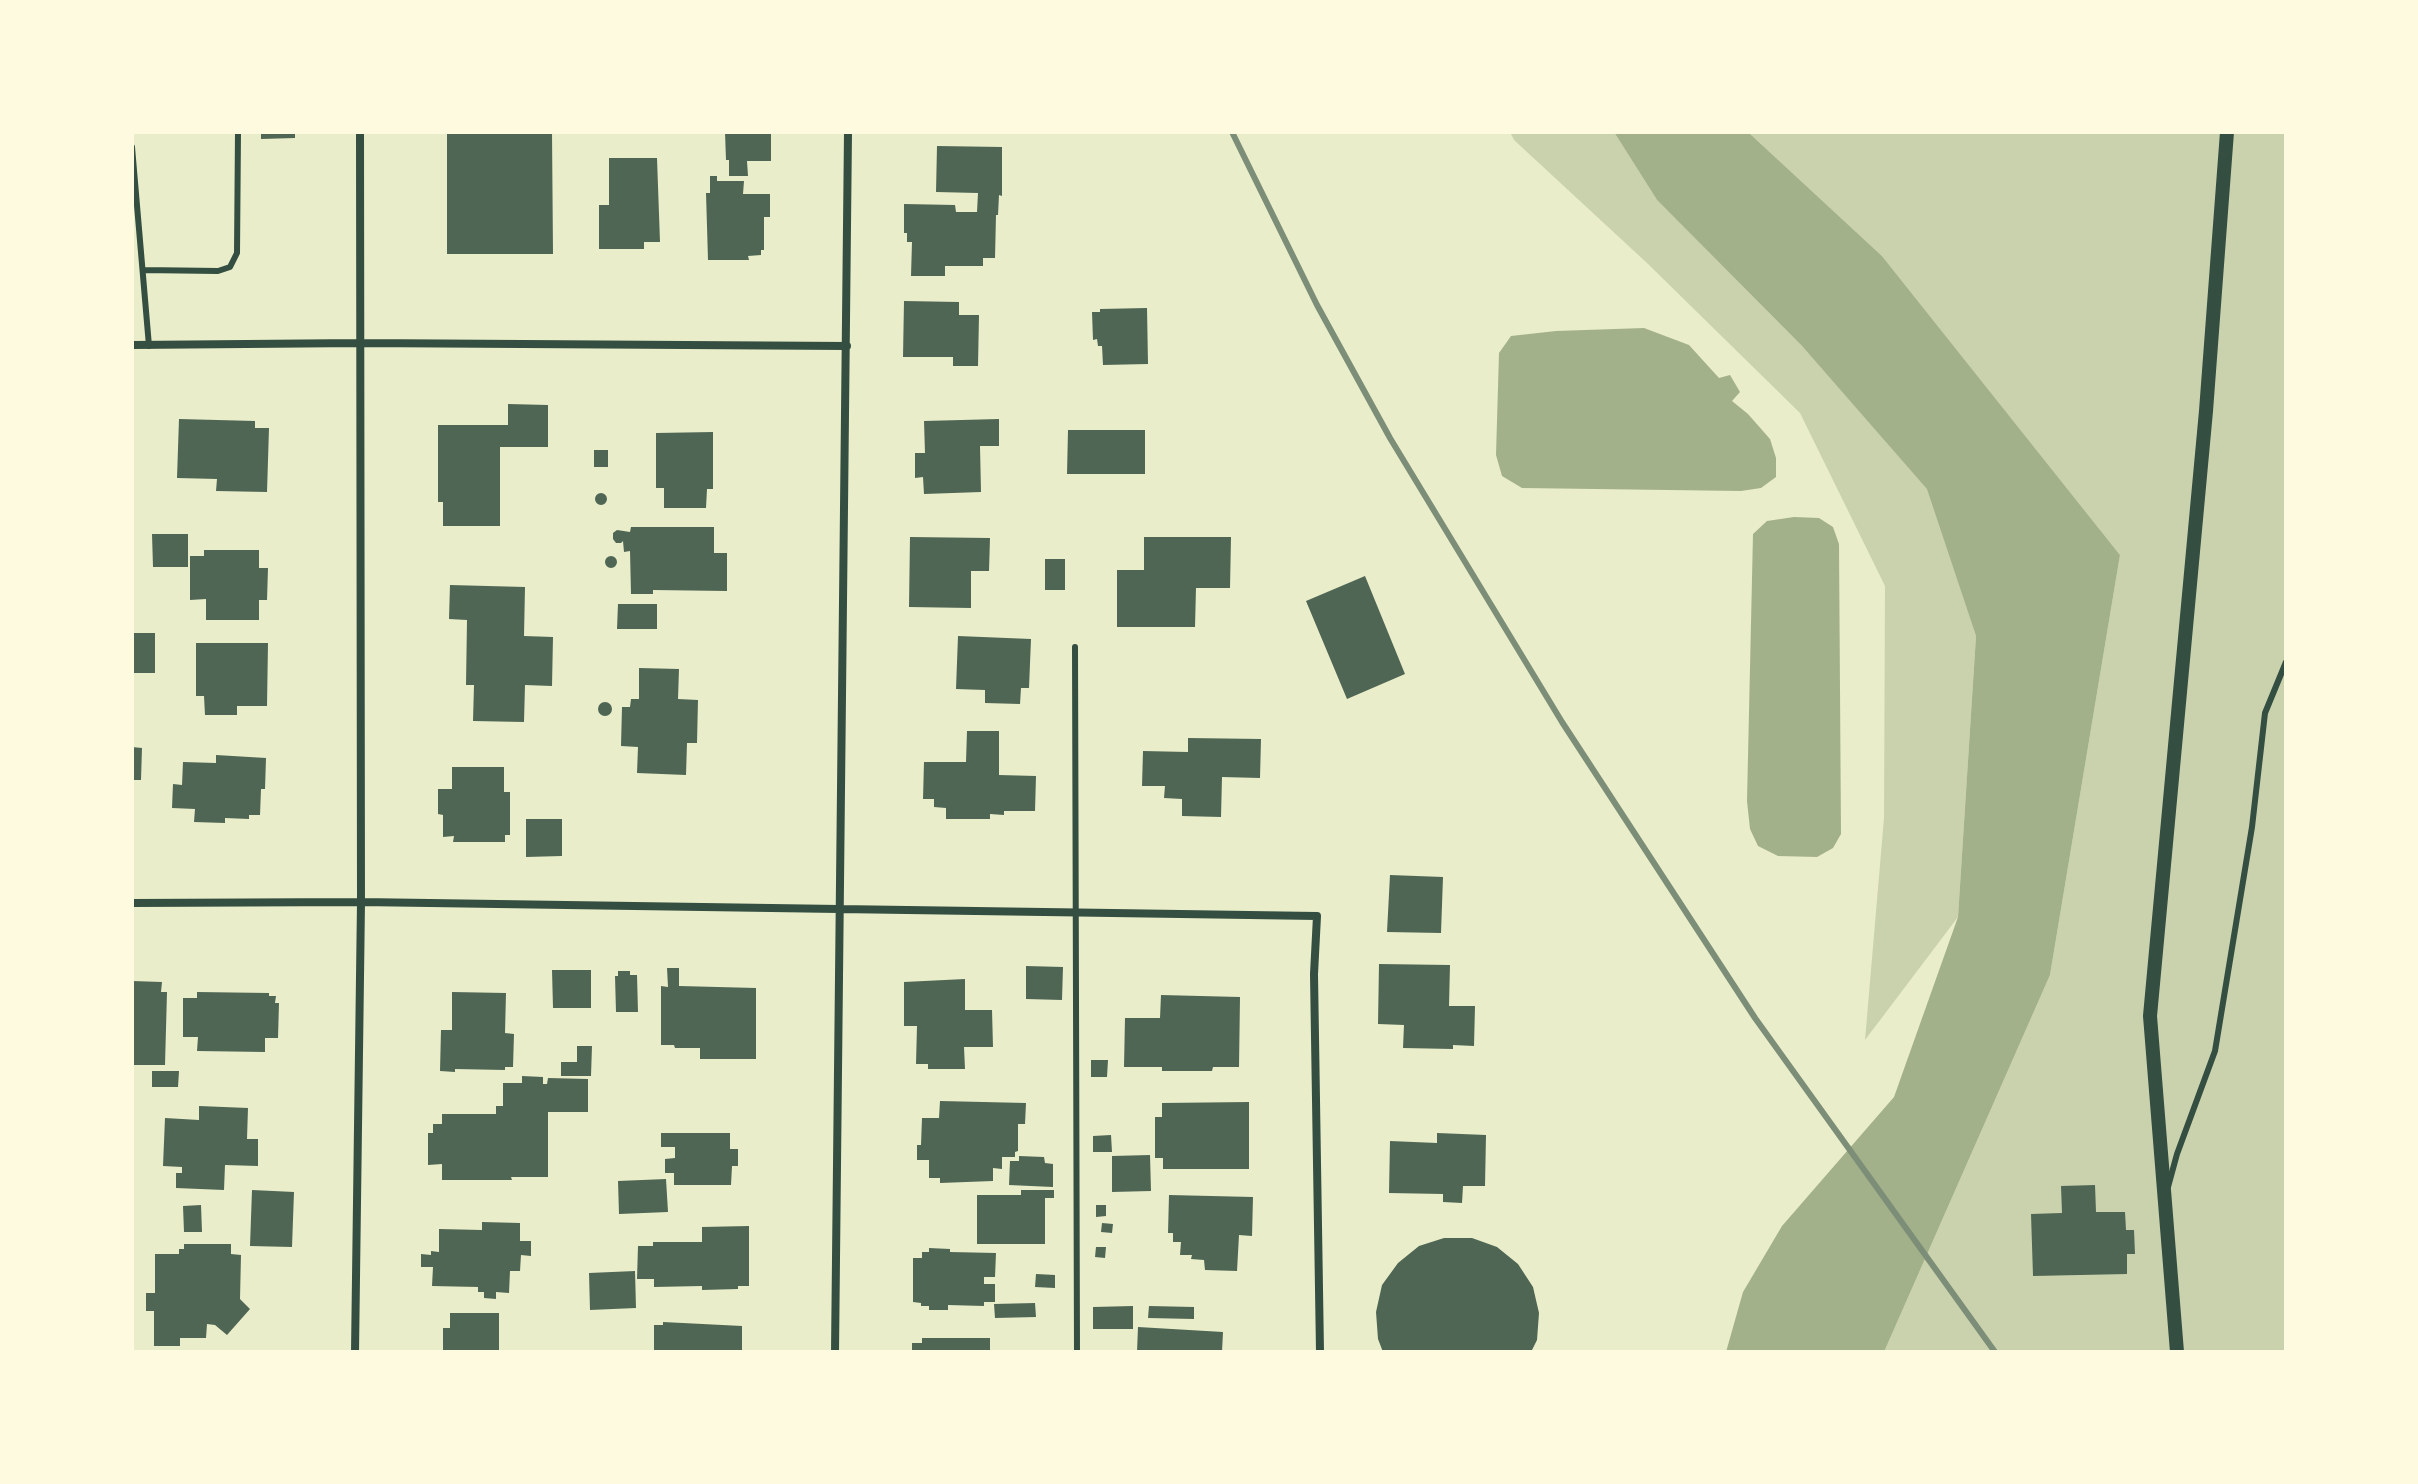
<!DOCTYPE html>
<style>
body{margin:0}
#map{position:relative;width:2418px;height:1484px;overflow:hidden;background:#e9edc9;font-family:"Titillium Web",sans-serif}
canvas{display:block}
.frame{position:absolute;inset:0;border:134px solid #fefae0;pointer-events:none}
</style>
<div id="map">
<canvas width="2418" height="1484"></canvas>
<div class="frame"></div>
</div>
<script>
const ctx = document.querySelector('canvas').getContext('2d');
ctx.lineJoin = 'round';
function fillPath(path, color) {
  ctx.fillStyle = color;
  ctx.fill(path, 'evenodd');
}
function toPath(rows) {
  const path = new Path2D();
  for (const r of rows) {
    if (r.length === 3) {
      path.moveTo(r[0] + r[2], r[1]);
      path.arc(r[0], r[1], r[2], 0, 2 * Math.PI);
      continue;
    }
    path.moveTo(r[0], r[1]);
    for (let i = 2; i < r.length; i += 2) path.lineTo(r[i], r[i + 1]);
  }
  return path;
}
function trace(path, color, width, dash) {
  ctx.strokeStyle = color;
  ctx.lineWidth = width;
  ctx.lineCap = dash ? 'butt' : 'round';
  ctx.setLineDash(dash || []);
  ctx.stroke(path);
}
fillPath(toPath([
 [1510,132,1614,132,1657,200,1802,346,1928,489,1976,636,1958,917,1865,1040,1884,818,1885,586,1800,413,1647,263,1514,140],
 [1748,132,2286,132,2286,1352,1884,1352,2050,975,2120,555,1882,256]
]), '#cad2ad');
fillPath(toPath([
 [1614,132,1748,132,1882,256,2120,555,2050,975,1884,1352,1726,1352,1743,1292,1782,1226,1894,1097,1958,917,1976,636,1927,489,1802,346,1657,200],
 [1644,328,1689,345,1719,378,1730,375,1740,392,1732,401,1748,414,1770,439,1776,458,1776,477,1761,488,1741,491,1522,488,1502,476,1496,455,1499,353,1511,336,1556,331],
 [1794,517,1819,518,1833,527,1839,544,1841,834,1833,848,1817,857,1778,856,1758,846,1750,829,1747,801,1753,534,1767,521]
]), '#a3b18a');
fillPath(toPath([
 [261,132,295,132,295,138,261,139],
 [447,132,552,132,553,254,447,254],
 [725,132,771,132,771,161,747,161,748,176,729,176,729,160,726,160],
 [937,146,1002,147,1002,196,999,195,998,215,996,215,995,258,983,258,983,266,945,266,945,276,911,276,912,242,907,242,907,233,904,233,904,204,955,205,956,212,977,212,978,193,936,192],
 [609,158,657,158,660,242,644,242,644,249,599,249,599,205,609,205],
 [710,176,717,176,717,181,744,181,743,194,770,194,770,217,764,217,764,250,761,250,761,255,748,256,749,260,708,260,706,193,710,193],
 [904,301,959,302,959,315,979,315,978,366,953,366,953,357,903,357],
 [1147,308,1148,364,1103,365,1102,346,1098,346,1097,339,1093,340,1092,312,1100,312,1100,309],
 [508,404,548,405,548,447,500,447,500,526,443,526,443,502,438,502,438,425,508,425],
 [179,419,255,421,255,428,269,428,267,492,216,491,217,479,177,478],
 [999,419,999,446,980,446,981,492,924,494,923,477,915,478,915,453,925,453,924,421],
 [1068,430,1145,430,1145,474,1067,474],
 [713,432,713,489,707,489,706,508,664,508,664,488,656,488,656,433],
 [594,450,608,450,608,467,594,467],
 [601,499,6],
 [631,527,714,527,714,553,727,553,727,591,653,590,653,594,631,594,630,551,624,552,623,541,621,543,616,543,613,539,613,533,617,530,630,532],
 [152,534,188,534,188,567,153,567],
 [910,537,990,538,989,571,971,571,971,608,909,607],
 [1144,537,1231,537,1230,588,1196,588,1195,627,1117,627,1117,570,1144,570],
 [204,550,259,550,259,568,268,568,267,600,259,600,259,620,206,620,206,599,190,600,190,556,204,556],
 [611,562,6],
 [1045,559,1065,559,1065,590,1045,590],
 [1365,576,1405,674,1347,699,1306,601],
 [450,585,525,587,524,636,553,637,552,686,525,685,524,722,473,721,474,685,466,685,467,620,449,619],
 [618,604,657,604,657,629,617,629],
 [132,633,155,633,155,673,132,673],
 [958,636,1031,639,1029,688,1021,688,1020,704,985,703,985,690,956,689],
 [196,643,268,643,267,706,237,706,237,715,205,715,204,696,196,696],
 [639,668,679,669,678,699,698,700,697,743,687,743,686,775,637,773,638,747,621,746,622,707,630,707,631,699,639,699],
 [605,709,7],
 [967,731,999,731,999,775,1036,776,1035,811,1004,811,1004,815,990,814,990,819,946,819,946,808,934,807,934,799,923,799,924,762,966,762],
 [1188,738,1261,739,1260,778,1222,777,1221,817,1182,816,1182,799,1164,798,1165,786,1142,786,1143,751,1188,752],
 [132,747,142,748,141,780,132,780],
 [216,755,266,758,265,789,261,789,260,815,249,815,249,819,225,818,225,823,194,822,195,809,172,808,173,784,182,785,183,762,216,763],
 [452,767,504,767,504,792,510,792,510,835,505,835,505,842,453,842,454,836,443,837,443,815,438,814,438,789,452,789],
 [526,819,562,819,562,856,526,857],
 [1390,875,1443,877,1441,933,1387,932],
 [1379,964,1450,965,1449,1006,1475,1006,1474,1046,1453,1045,1453,1049,1403,1048,1404,1025,1378,1024],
 [1026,966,1063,967,1062,1000,1026,999],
 [667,968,679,968,679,986,756,988,756,1059,700,1059,700,1048,675,1048,674,1045,661,1045,661,986,668,987],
 [552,970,591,970,591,1008,553,1008],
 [618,971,630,971,630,975,637,975,638,1012,616,1012,615,976,618,976],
 [965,979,965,1010,992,1010,993,1047,964,1047,965,1069,928,1069,928,1064,916,1064,917,1026,904,1026,904,982],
 [132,981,162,982,161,992,167,992,165,1065,132,1065],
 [197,992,269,993,269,996,276,996,275,1003,279,1003,278,1038,265,1038,265,1052,197,1051,198,1037,183,1037,183,998,197,998],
 [452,992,506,993,505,1033,514,1034,513,1067,505,1067,505,1070,455,1069,455,1072,440,1071,441,1030,452,1030],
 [1161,995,1240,997,1239,1067,1213,1067,1212,1071,1162,1071,1162,1067,1124,1067,1125,1018,1160,1018],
 [577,1046,592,1046,591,1076,561,1076,561,1062,577,1062],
 [1091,1060,1108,1060,1107,1077,1091,1077],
 [152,1071,179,1071,178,1087,152,1087],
 [522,1076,543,1077,543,1084,547,1084,548,1078,588,1079,588,1112,548,1112,548,1177,511,1177,512,1180,442,1180,442,1164,428,1165,428,1133,433,1133,433,1124,442,1124,442,1114,496,1114,496,1106,503,1106,503,1083,522,1083],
 [940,1101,1026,1103,1025,1124,1018,1124,1018,1151,1015,1152,1015,1157,1002,1157,1002,1169,993,1168,993,1181,940,1183,940,1178,929,1178,929,1160,917,1160,917,1145,921,1145,922,1118,939,1118],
 [1249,1102,1249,1169,1163,1169,1163,1158,1155,1158,1155,1117,1162,1117,1162,1103],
 [199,1106,248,1108,247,1139,258,1139,258,1166,225,1165,224,1190,176,1188,176,1173,182,1173,182,1167,163,1166,165,1118,199,1120],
 [661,1133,730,1133,730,1149,738,1149,738,1166,732,1166,731,1185,674,1185,674,1173,665,1173,665,1159,675,1158,675,1147,661,1147],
 [1437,1133,1486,1135,1485,1186,1463,1186,1462,1203,1443,1202,1443,1194,1389,1193,1390,1141,1437,1143],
 [1111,1135,1112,1152,1093,1152,1093,1136],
 [1150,1155,1151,1191,1112,1192,1112,1156],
 [1019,1156,1044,1157,1045,1163,1053,1164,1053,1187,1009,1185,1010,1161,1019,1161],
 [666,1179,668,1212,619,1214,618,1181],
 [2095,1185,2096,1212,2125,1212,2126,1230,2134,1230,2135,1254,2127,1254,2127,1274,2033,1276,2031,1214,2062,1213,2061,1186],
 [252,1190,294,1192,292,1247,250,1246],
 [1021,1190,1054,1190,1054,1198,1045,1198,1045,1244,977,1244,977,1195,1021,1195],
 [1169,1195,1253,1197,1252,1236,1239,1235,1237,1271,1205,1270,1204,1260,1191,1259,1192,1255,1180,1255,1181,1242,1173,1242,1173,1233,1168,1233],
 [201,1205,202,1232,184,1232,183,1206],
 [1096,1205,1106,1205,1106,1216,1096,1217],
 [482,1222,520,1223,520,1241,531,1241,531,1256,521,1255,520,1271,510,1271,509,1293,496,1292,496,1299,484,1298,484,1292,478,1292,478,1287,432,1286,433,1267,421,1267,421,1254,431,1255,431,1251,439,1252,439,1229,482,1230],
 [1102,1223,1113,1224,1112,1233,1101,1232],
 [749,1226,749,1286,738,1286,738,1289,702,1290,702,1286,654,1287,654,1279,637,1279,638,1246,653,1246,653,1242,702,1242,702,1227],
 [1444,1238,1472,1238,1497,1247,1518,1264,1533,1287,1539,1313,1537,1340,1531,1352,1383,1352,1378,1339,1376,1312,1382,1285,1398,1263,1419,1246],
 [184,1244,231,1244,231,1254,241,1255,240,1299,250,1309,227,1335,215,1325,207,1324,206,1338,180,1338,180,1346,154,1346,154,1311,146,1311,146,1293,155,1293,155,1254,179,1254,179,1249,184,1249],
 [1096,1247,1106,1247,1105,1258,1095,1257],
 [929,1248,950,1249,950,1252,996,1253,995,1277,984,1277,984,1284,995,1284,995,1302,984,1302,984,1306,948,1305,948,1310,929,1310,929,1306,921,1306,921,1303,913,1302,913,1258,922,1258,922,1252,929,1252],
 [635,1271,636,1308,590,1310,589,1273],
 [1036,1274,1055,1275,1055,1288,1035,1287],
 [1035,1303,1036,1317,995,1318,994,1304],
 [1133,1306,1133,1329,1093,1329,1093,1307],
 [1149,1306,1194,1307,1194,1319,1148,1318],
 [450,1313,499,1313,499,1352,443,1352,443,1328,450,1328],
 [663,1322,742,1326,742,1352,654,1352,654,1325,663,1325],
 [1138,1327,1223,1332,1222,1352,1137,1352],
 [922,1338,990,1338,990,1352,912,1352,912,1343,922,1343]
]), '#4f6655');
trace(toPath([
 [132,147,149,346],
 [143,270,218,271,230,267,237,253,238,132],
 [1075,647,1077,1352],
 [2168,1187,2177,1154,2215,1051,2252,827,2265,713,2286,662]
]), '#344e41', 6);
trace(toPath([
 [132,345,360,343,847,346],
 [132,903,361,902,1317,916,1314,974,1320,1352],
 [355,1352,361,902,360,132],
 [835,1352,848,132]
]), '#344e41', 8);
trace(toPath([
 [2177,1352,2150,1016,2206,411,2227,132]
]), '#344e41', 14);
trace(toPath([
 [1232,132,1317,305,1390,438,1562,722,1755,1018,1995,1352]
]), '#7c8e77', 6);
</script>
